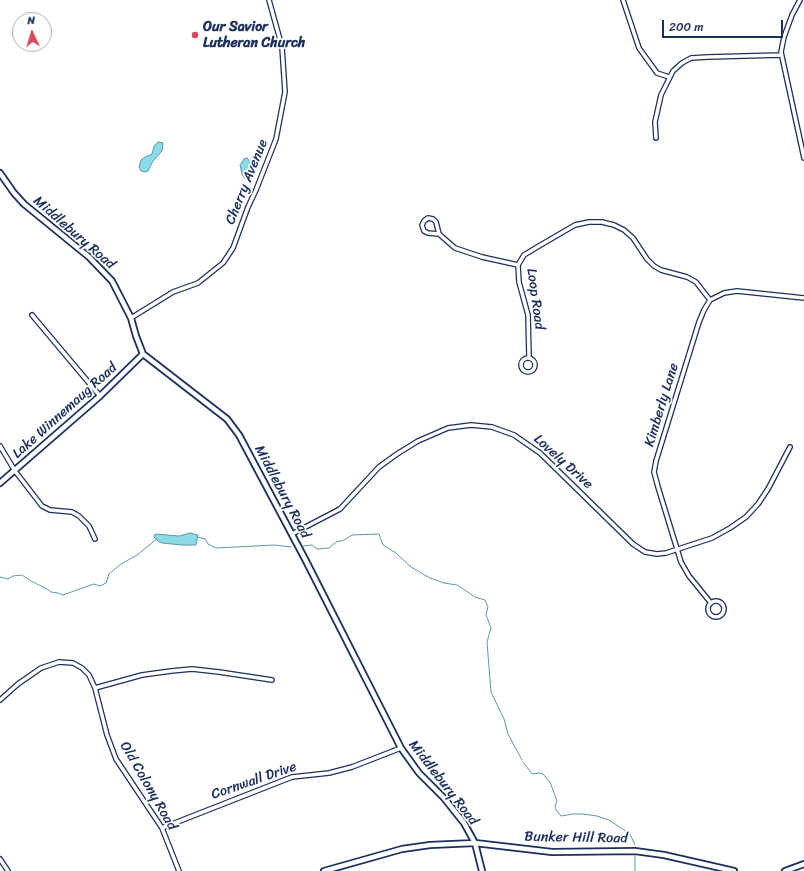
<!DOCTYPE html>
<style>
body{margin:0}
#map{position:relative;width:804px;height:871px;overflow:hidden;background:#fff;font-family:Sriracha,sans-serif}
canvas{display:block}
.north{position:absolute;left:12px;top:12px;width:40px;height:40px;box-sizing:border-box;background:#fff;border:1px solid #a4acbf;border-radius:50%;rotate:356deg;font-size:11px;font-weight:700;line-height:16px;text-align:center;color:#1b2f5e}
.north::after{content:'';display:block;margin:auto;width:14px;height:18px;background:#d1495b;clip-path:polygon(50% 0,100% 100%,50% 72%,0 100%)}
.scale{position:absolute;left:662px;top:20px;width:121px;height:18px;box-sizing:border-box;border:2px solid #1b2f5e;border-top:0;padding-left:5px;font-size:12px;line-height:14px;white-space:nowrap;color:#1b2f5e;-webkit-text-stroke:3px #fff;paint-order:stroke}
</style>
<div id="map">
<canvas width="804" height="871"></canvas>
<div class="north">N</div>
<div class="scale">200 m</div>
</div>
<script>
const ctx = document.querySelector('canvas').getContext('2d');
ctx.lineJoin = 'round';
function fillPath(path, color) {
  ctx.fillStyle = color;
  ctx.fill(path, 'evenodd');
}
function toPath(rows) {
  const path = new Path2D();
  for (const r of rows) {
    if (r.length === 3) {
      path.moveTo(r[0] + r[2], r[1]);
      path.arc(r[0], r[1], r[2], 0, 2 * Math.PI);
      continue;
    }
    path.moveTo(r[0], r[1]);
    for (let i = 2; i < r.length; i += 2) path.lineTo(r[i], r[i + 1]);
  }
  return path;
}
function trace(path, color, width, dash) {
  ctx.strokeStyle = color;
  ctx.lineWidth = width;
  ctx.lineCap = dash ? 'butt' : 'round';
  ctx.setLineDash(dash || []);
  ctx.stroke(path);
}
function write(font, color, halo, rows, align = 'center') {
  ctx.font = font + ' Sriracha,sans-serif';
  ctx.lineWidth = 3.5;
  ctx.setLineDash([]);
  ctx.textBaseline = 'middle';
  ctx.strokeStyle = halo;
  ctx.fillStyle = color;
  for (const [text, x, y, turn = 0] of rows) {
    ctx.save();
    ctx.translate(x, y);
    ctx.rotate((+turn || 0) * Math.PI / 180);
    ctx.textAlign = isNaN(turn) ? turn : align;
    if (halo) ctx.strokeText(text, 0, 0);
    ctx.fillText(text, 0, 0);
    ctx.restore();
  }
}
const water = toPath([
 [158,142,163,143,162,151,153,161,148,171,145,172,141,171,139,167,141,160,145,157,152,154,154,146,158,142],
 [247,158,251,163,253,173,250,178,245,179,242,174,240,165,244,159,247,158],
 [190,533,198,535,196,545,182,545,162,543,159,542,154,537,155,534,179,536,190,533]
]);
fillPath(water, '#8adbe6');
trace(water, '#5e96b0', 1);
trace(toPath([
 [197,537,205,539,208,544,216,548,275,545,291,547],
 [303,546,312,545,317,549,329,548,336,542,344,540,352,535,379,534,383,545,396,553,411,567,430,578,444,583,457,585,475,597,485,600,488,607,486,615,491,628,487,642,491,692,504,719,508,734,522,760],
 [0,577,8,579,13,576,22,575,31,581,47,589,51,592,58,593,63,595,88,586,94,584,100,586,106,583,109,574,121,564,137,555,157,539],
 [523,762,532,774,539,773,543,774,550,782,557,801,555,806,556,810,561,816,573,814,583,814,597,816,609,820,630,834,635,845],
 [635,856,635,871]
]), '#5e96b0', 1);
const minor = toPath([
 [623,0,639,48,657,73,669,77],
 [800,0,792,15,784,37,781,52,804,158],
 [656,138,655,122,661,95,673,71,682,63,691,58,708,57,781,55],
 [439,234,428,233,424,231,422,225,424,221,428,218,433,219,436,222,439,234,455,248,482,257,518,265],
 [32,315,100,396],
 [131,318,173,292,198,283,223,263,233,248,248,207,256,190,276,139,285,92,282,47,269,0],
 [529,357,528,315,519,282,518,265,524,255,539,246,575,225,589,222,602,222,614,225,624,230,633,238,647,259,654,266,661,270,687,277,696,282,710,300],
 [528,365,7],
 [0,446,15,471,42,506,50,510,72,512,79,516,89,526,95,539],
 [292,534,340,509,379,467,397,454,418,441,448,428,471,425,492,427,514,435,540,453,633,544,645,552,657,554,666,553,712,538,730,528,746,517,758,504,768,489,790,447],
 [716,609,8],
 [711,603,689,576,681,562,658,487,654,472,656,461,699,322,704,310,710,300,724,293,737,291,804,298],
 [95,688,142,675,171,671,192,669,219,672,272,680],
 [0,700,18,684,41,668,59,662,73,663,82,668,89,675,95,688,107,735,116,759,162,828,179,871],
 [162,828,292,777,329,773,352,767,401,748],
 [0,859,8,871]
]);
const tertiary = toPath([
 [0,173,14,193,24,204,89,257,112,281,131,318,136,336,143,354,227,419,239,435,305,559,401,748,419,773,444,798,464,823,475,843,482,871],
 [0,483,100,396,143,354],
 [324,871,402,849,430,845,475,843,552,852,635,851,664,855,734,871],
 [785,871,804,864]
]);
trace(minor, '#1b2f5e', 6);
trace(tertiary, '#1b2f5e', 8);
trace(minor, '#fff', 3.5);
trace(tertiary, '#fff', 4.5);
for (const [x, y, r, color] of [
 [195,35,4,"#d1495b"]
]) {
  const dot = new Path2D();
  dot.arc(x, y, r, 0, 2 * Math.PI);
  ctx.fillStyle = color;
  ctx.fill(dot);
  trace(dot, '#fff', 1.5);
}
write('bold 14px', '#1b2f5e', '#fff', [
 ["Our Savior",203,27],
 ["Lutheran Church",203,43]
], 'left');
write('14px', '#1b2f5e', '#fff', [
 ["Cherry Avenue",247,182,-68],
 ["Middlebury Road",74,233,41],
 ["Loop Road",535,299,82],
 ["Kimberly Lane",662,405,-73],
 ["Lake Winnemaug Road",65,411,-42],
 ["Lovely Drive",563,462,42],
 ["Middlebury Road",282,492,62],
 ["Cornwall Drive",254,781,-19],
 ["Middlebury Road",443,783,52],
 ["Old Colony Road",148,786,60],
 ["Bunker Hill Road",576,838,1]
]);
</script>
